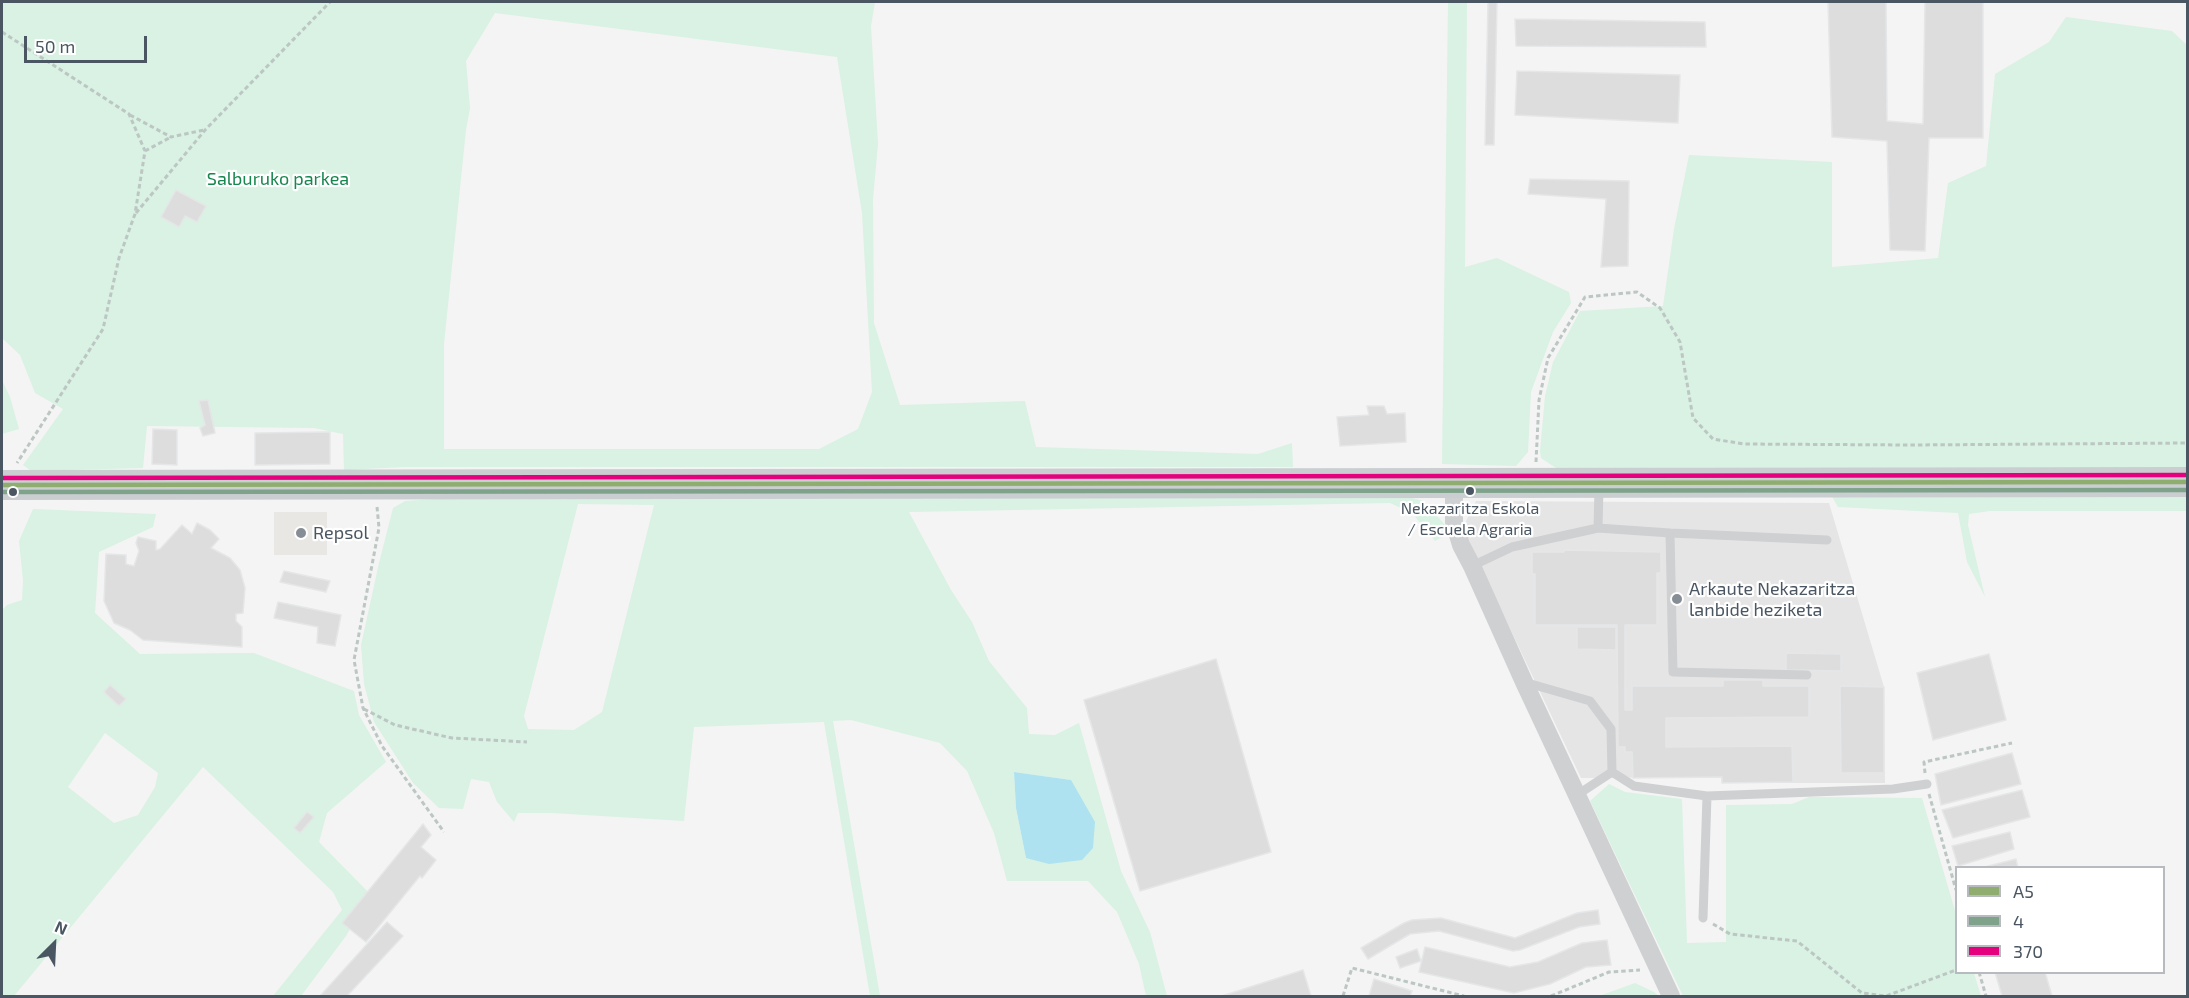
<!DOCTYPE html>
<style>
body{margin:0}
#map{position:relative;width:2189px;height:998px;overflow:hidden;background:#f4f4f4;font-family:"Exo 2",sans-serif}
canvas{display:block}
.frame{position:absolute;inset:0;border:3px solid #4a5661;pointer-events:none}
.legend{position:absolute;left:1955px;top:866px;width:210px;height:108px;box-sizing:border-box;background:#fff;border:2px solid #b7bbc0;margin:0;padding:8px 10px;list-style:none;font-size:18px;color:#4a5661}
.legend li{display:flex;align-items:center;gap:12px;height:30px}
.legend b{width:30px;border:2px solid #b7bbc0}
.north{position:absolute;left:24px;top:914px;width:60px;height:60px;-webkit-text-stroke:4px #fff;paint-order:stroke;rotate:24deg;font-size:16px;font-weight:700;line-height:24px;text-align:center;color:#4a5661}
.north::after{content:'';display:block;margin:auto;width:21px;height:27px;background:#4a5661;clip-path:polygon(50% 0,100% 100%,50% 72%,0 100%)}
.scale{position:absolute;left:24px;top:36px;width:123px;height:27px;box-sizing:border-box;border:3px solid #4a5661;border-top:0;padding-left:8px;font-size:18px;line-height:21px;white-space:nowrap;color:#4a5661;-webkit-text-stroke:4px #fff;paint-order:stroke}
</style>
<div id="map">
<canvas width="2189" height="998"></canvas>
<div class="frame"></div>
<ul class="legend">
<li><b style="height:8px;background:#8ead6e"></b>A5</li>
<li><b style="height:8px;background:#7ea28a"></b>4</li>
<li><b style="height:8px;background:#e5007d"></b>370</li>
</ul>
<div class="north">N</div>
<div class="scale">50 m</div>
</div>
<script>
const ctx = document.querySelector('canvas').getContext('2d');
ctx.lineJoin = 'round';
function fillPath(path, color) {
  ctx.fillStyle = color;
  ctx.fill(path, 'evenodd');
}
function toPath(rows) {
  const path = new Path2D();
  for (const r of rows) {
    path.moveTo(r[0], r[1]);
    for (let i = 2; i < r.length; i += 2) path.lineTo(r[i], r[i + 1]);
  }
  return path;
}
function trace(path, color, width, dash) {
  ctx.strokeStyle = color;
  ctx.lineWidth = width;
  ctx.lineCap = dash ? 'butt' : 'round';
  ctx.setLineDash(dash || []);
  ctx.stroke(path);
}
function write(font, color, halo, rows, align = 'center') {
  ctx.font = font + ' "Exo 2",sans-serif';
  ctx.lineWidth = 4.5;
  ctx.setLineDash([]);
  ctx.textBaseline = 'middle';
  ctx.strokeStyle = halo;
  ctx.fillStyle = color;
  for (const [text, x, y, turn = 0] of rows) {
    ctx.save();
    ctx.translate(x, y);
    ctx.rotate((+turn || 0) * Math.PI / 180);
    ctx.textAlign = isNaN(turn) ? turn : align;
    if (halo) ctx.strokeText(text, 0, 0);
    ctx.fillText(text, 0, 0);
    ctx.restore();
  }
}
fillPath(toPath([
 [274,512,327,512,327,555,274,555]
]), '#e8e7e3');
fillPath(toPath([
 [1476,501,1829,503,1884,687,1885,783,1722,783,1721,777,1581,778,1466,536,1465,523]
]), '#e6e5e6');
fillPath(toPath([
 [2,2,875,2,871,26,878,144,873,199,874,323,900,405,1025,401,1036,447,1258,454,1292,443,1293,467,404,467,344,470,343,434,314,428,147,426,143,468,31,471,23,465,63,409,35,393,20,355,2,338],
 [495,13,837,57,862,213,872,392,858,429,819,449,444,449,444,344,466,130,470,108,466,61],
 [1448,2,1467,2,1465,267,1497,258,1569,292,1571,303,1553,332,1531,392,1528,452,1516,466,1442,464],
 [2066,17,2172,31,2187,45,2187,467,1556,468,1541,458,1540,451,1545,396,1553,362,1580,311,1663,306,1674,229,1689,155,1832,162,1832,267,1938,258,1948,183,1986,166,1995,74,2049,42],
 [2,380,10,397,19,429,2,434],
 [1831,495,2187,495,2188,511,1990,511,1969,514,1968,525,1985,597,1967,562,1958,513,1838,507],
 [1404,496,1424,501,1445,525,1447,535,1435,541,1412,513,1390,503,909,512,951,590,972,622,989,661,1027,708,1029,734,1055,735,1079,723,1121,871,1150,932,1167,996,1146,996,1139,964,1117,912,1088,881,1007,881,994,833,967,771,940,743,851,720,833,721,880,996,870,996,824,722,694,727,684,821,552,813,518,813,514,822,497,802,489,782,471,779,463,809,439,808,413,783,374,722,364,684,361,645,379,563,393,508,405,501,448,498],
 [578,504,654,505,602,712,574,730,528,729,524,716],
 [1014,772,1071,780,1026,858,1016,808],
 [33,509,156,514,153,527,99,552,95,613,140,654,254,653,354,691,359,715,386,762,327,813,319,842,370,894,346,936,301,996,273,996,342,910,333,892,203,767,14,996,2,996,2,610,7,605,22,600,23,581,19,541],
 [105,733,158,773,155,787,138,815,114,823,68,787],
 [1609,784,1625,792,1682,799,1687,943,1726,942,1726,805,1792,804,1809,797,1922,798,1956,914,1956,972,1974,973,1981,996,1683,996,1590,801],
 [1635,983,1654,992,1659,996,1599,996]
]), '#d9f2e3');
fillPath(toPath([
 [1014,772,1071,780,1095,822,1093,848,1082,860,1049,864,1026,858,1016,808]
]), '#aee2f0');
const building = toPath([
 [1488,2,1497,2,1494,145,1485,145,1488,2],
 [1828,2,1886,2,1887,121,1923,124,1925,2,1983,2,1983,138,1929,138,1925,251,1890,250,1887,141,1832,137,1828,2],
 [1515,19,1705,22,1706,47,1516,46,1515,19],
 [1517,71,1680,75,1678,123,1515,115,1517,71],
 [1530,179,1629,181,1628,266,1601,267,1606,199,1528,194,1530,179],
 [176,190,206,206,197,222,185,216,179,227,161,217,176,190],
 [208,400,215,433,203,436,200,428,205,425,199,401,208,400],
 [1367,406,1384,406,1387,414,1405,413,1406,442,1340,446,1337,417,1369,415,1367,406],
 [153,429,177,430,177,465,152,464,153,429],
 [330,432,330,464,255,465,255,433,330,432],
 [197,523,210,530,219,539,211,548,230,558,240,570,245,588,243,613,236,614,236,621,242,627,242,647,143,640,130,630,114,623,104,601,106,554,126,555,126,564,134,566,139,551,136,543,138,537,156,541,156,550,160,549,182,525,192,534,197,523],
 [1564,550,1661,552,1661,573,1657,573,1657,625,1625,625,1625,710,1632,710,1632,686,1723,686,1723,680,1763,680,1763,686,1809,686,1809,717,1666,718,1666,747,1792,746,1793,782,1722,783,1722,777,1633,778,1632,752,1625,752,1625,747,1618,747,1617,625,1535,625,1535,574,1532,574,1532,552,1564,552,1564,550],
 [284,571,330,581,326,592,280,582,284,571],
 [278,602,341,615,335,646,317,643,318,627,274,618,278,602],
 [1577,627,1616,627,1616,650,1577,649,1577,627],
 [1786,653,1841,654,1841,671,1786,670,1786,653],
 [1989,654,2006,720,1933,740,1917,673,1989,654],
 [1216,659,1271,852,1140,891,1084,700,1216,659],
 [110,685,126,699,119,706,104,692,110,685],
 [1840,686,1884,687,1884,773,1841,773,1840,686],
 [2012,753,2021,784,1941,805,1935,774,2012,753],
 [2022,790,2030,817,1953,838,1942,810,2022,790],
 [307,812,314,817,300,833,294,828,307,812],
 [423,824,431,835,421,847,436,860,422,878,420,876,366,942,342,923,423,824],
 [2010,832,2014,849,1958,866,1952,846,2010,832],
 [2016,859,2018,868,1981,868,2016,859],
 [1598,910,1600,924,1579,927,1520,950,1513,951,1439,931,1410,934,1368,959,1361,948,1404,923,1412,920,1441,918,1515,938,1577,913,1598,910],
 [387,922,403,936,347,996,320,996,387,922],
 [1607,940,1611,965,1586,967,1550,984,1514,993,1419,972,1425,947,1510,967,1538,962,1582,943,1607,940],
 [1417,949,1421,961,1400,968,1396,957,1417,949],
 [1303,970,1311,996,1222,996,1303,970],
 [1995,972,2045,972,2052,996,2002,996,1995,972],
 [1374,979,1412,991,1410,996,1369,996,1374,979]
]);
fillPath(building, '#ddddde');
trace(building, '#e5e6e7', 1.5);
trace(toPath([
 [2,32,129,114,145,151,135,214,119,258,103,329,17,463],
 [130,115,171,137,204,130],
 [145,151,171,137],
 [136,213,206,129,330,2],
 [1536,462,1539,400,1548,358,1585,297,1637,292,1660,308,1680,342,1693,418,1713,439,1744,444,1911,445,2188,443],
 [377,507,379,528,354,660,363,708,382,746,444,832],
 [364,709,395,725,452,738,527,742],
 [1925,773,1924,762,2012,743],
 [1929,794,1956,890],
 [1713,924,1730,934,1797,941,1862,993,1886,996,1956,970],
 [1979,972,1986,996],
 [1343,996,1352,968,1464,996],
 [1551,996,1609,972,1640,970]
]), '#bcc7c4', 3, [4.5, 3]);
trace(toPath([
 [1599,488,1598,528,1670,533,1673,672,1807,675],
 [1670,533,1827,540],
 [1472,566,1512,547,1598,528],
 [1524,682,1590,701,1611,729,1612,772,1577,795],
 [1612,772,1634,786,1707,796,1703,918],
 [1707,796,1893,789,1927,784]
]), '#ced0d2', 9);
trace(toPath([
 [1454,482,1454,522,1461,545,1472,566,1524,682,1671,996]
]), '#ced0d2', 18);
trace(toPath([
 [2,485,2188,482]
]), '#caced1', 30);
trace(toPath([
 [2,485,2188,482]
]), '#8ead6e', 4.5);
trace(toPath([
 [2,492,2188,490]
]), '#7ea28a', 4.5);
trace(toPath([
 [2,478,2188,475]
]), '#e5007d', 4.5);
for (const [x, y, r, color] of [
 [1470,491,5,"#4a5661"],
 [13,492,5,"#4a5661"],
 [301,533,6,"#868d94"],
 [1677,599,6,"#868d94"]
]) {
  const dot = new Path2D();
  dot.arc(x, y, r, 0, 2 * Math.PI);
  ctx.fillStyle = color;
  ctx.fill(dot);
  trace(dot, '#fff', 2);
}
write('16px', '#4a5661', '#fff', [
 ["Nekazaritza Eskola",1470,509],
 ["/ Escuela Agraria",1470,530]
]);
write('18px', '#17864f', '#fff', [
 ["Salburuko parkea",278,179]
]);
write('18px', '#4a5661', '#fff', [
 ["Repsol",313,533],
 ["Arkaute Nekazaritza",1689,589],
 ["lanbide heziketa",1689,610]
], 'left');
</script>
